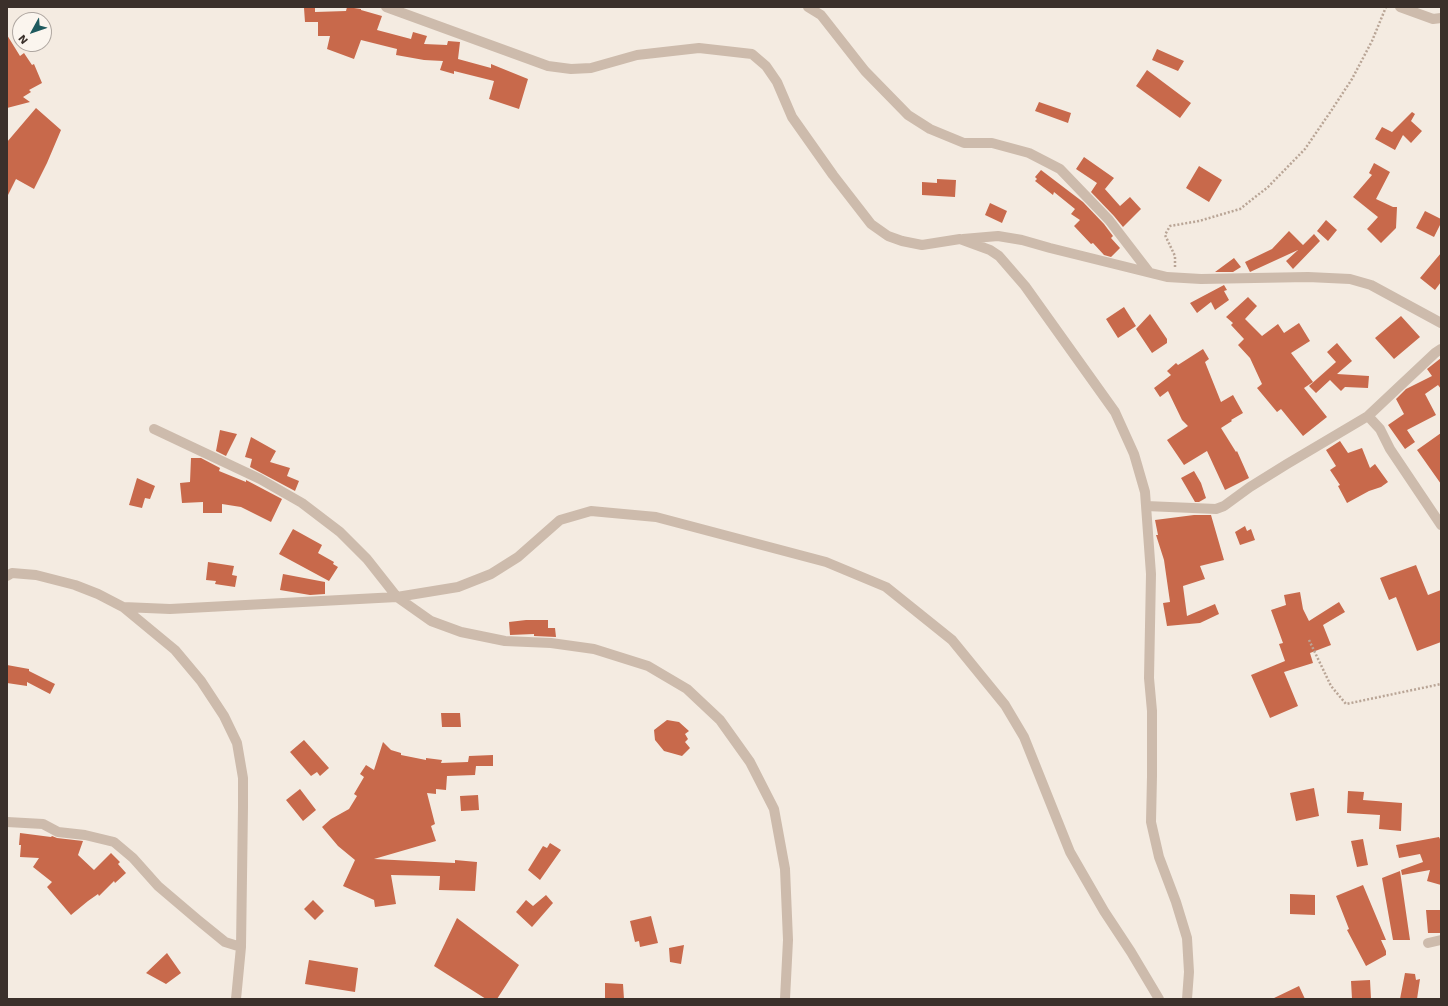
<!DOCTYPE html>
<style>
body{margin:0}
#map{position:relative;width:1448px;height:1006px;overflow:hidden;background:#f4ebe1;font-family:"Work Sans",sans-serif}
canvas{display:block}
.frame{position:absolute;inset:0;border:8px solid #3b302b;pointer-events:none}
.north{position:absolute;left:12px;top:12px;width:40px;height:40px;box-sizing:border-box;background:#fbf5ee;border:1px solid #aea6a0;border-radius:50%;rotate:230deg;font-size:11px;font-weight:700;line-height:16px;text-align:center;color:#3b302b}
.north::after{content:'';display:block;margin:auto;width:14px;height:18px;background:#1f5a5e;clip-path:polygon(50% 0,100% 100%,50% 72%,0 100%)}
</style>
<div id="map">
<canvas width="1448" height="1006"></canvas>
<div class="frame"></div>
<div class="north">N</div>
</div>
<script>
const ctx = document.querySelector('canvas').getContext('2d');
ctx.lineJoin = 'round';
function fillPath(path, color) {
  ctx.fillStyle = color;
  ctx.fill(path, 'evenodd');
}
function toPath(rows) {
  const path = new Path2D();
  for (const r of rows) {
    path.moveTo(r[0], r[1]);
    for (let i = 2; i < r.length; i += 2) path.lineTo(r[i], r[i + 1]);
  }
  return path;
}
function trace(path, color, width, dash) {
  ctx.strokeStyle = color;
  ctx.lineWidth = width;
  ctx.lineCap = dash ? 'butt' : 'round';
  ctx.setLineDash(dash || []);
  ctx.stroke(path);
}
fillPath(toPath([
 [347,7,361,9,361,10,382,16,377,30,411,39,413,32,427,36,424,44,447,45,448,41,460,42,458,59,491,68,491,64,528,79,519,109,489,99,494,81,454,71,454,74,440,70,443,61,424,60,396,55,397,49,361,40,354,59,327,49,330,36,318,36,318,22,305,22,304,8,315,8,315,12,346,11],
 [7,35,20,56,24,53,32,65,34,64,42,83,29,90,31,92,23,97,30,102,7,108],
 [1157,49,1184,61,1178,71,1152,60],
 [1147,70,1191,103,1180,118,1136,86],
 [1039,102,1071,113,1068,123,1035,111],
 [36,108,61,130,47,163,34,189,16,179,7,197,7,142],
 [1412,112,1415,114,1411,121,1422,131,1411,143,1403,135,1395,150,1375,139,1382,127,1392,132],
 [1084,157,1114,178,1105,189,1104,188,1120,206,1130,197,1141,209,1123,227,1114,216,1091,192,1097,183,1076,169],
 [1374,163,1390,172,1376,199,1393,207,1397,207,1396,228,1381,243,1367,229,1378,217,1353,197,1372,175,1369,173],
 [1199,166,1222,180,1209,202,1186,188],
 [1041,170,1083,202,1104,224,1113,236,1111,238,1120,248,1111,257,1104,255,1093,243,1091,244,1074,226,1080,220,1071,214,1075,209,1054,192,1053,195,1035,181,1037,179,1035,177],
 [937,179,956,180,955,197,922,195,922,182,937,183],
 [990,203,1007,211,1002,223,985,215],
 [1425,211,1441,219,1441,223,1434,237,1416,228],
 [1326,220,1337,230,1328,241,1317,231],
 [1289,231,1303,245,1314,234,1320,241,1293,269,1286,261,1298,250,1250,272,1245,262,1272,249],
 [1441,253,1441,282,1435,290,1420,278],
 [1234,258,1241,267,1233,272,1215,272],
 [1224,285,1227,290,1224,291,1229,300,1215,310,1211,302,1197,313,1190,303],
 [1248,297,1257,306,1245,319,1262,336,1278,324,1284,333,1299,323,1310,341,1291,353,1313,382,1304,388,1327,417,1303,436,1281,409,1277,412,1257,388,1262,384,1250,358,1238,345,1244,339,1231,325,1233,323,1226,317],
 [1124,307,1136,326,1118,338,1106,319],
 [1150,314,1167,339,1167,343,1152,353,1136,329],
 [1401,316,1420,337,1394,359,1375,338],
 [1337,343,1352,361,1337,374,1369,376,1368,388,1345,387,1341,391,1330,380,1316,393,1309,386,1336,362,1327,352],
 [1203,349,1209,359,1205,362,1221,402,1233,395,1243,413,1231,420,1232,421,1221,428,1236,452,1237,451,1249,478,1225,490,1207,451,1184,465,1167,440,1188,426,1182,420,1168,391,1160,397,1154,388,1171,375,1167,371,1176,363,1178,365],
 [1441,358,1441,389,1438,385,1425,394,1436,415,1407,430,1415,442,1405,449,1388,425,1404,414,1396,399,1406,389,1432,376,1427,369],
 [220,430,237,434,226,456,216,451],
 [1441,433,1441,484,1417,450],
 [251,437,276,451,270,462,290,468,287,476,299,481,295,491,250,467,252,459,245,457],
 [1340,441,1348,453,1362,448,1370,468,1375,464,1388,482,1381,487,1369,491,1347,503,1338,486,1340,485,1330,470,1336,466,1326,450],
 [191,458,201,458,220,468,219,471,246,482,246,480,282,499,271,522,241,507,222,504,222,513,203,513,203,502,182,503,180,483,190,482],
 [1194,471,1201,483,1206,498,1199,502,1195,502,1181,478],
 [137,478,155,486,150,499,145,498,142,508,129,505],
 [1194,515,1211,515,1224,560,1200,566,1205,579,1183,586,1187,616,1215,604,1219,614,1200,623,1167,626,1163,603,1170,602,1164,560,1156,535,1158,535,1155,520],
 [1245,526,1247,531,1251,529,1255,540,1240,545,1235,532],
 [293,529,322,545,318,553,334,562,333,564,338,567,329,581,279,554],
 [208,562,234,566,232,575,237,576,235,587,215,584,216,581,206,580],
 [1416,565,1428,595,1441,590,1441,642,1417,651,1396,597,1389,600,1380,578],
 [283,574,325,582,325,594,310,595,280,590],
 [1300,592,1303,609,1309,621,1339,602,1345,612,1323,625,1331,645,1310,653,1313,663,1284,672,1298,706,1270,718,1251,675,1285,661,1279,644,1283,643,1271,610,1286,605,1284,595],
 [526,620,548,620,548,628,555,628,556,637,534,636,534,634,510,635,509,622],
 [7,665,29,669,29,671,55,684,50,694,27,682,27,686,7,683],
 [441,713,460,713,461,727,442,727],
 [667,720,679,722,689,731,685,734,688,739,685,742,690,748,682,756,664,751,655,740,654,730],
 [304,740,329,768,320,776,317,772,311,776,290,752],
 [383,742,391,750,401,753,401,755,426,760,426,758,442,760,441,763,468,762,469,756,493,755,493,766,476,766,475,775,447,776,446,790,436,789,436,794,427,793,435,824,431,826,436,841,374,859,455,863,455,860,477,862,475,891,439,890,440,876,391,875,396,904,375,907,374,900,343,886,355,860,338,846,322,827,331,819,349,809,357,796,354,794,364,777,360,774,366,765,374,770],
 [1314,788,1319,816,1296,821,1290,793],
 [300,789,316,810,303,821,286,800],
 [1348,791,1364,792,1363,800,1402,803,1401,831,1379,829,1380,815,1347,813],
 [478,795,479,810,461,811,460,796],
 [20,833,51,837,52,836,57,838,83,841,78,855,94,870,111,853,120,862,118,864,126,873,115,883,114,881,99,896,98,894,88,901,71,915,47,887,52,882,33,867,39,858,20,857,21,845,19,845],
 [1439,837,1441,841,1441,885,1427,881,1430,870,1402,875,1401,870,1423,862,1420,854,1399,858,1396,845],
 [1363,839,1368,865,1357,867,1351,841],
 [550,843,561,850,540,880,528,870,543,846,547,848],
 [1400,871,1410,940,1393,940,1382,878],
 [1363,885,1386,940,1381,940,1386,951,1386,955,1366,966,1347,930,1349,929,1336,896],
 [1290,894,1315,895,1315,915,1290,914],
 [546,895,553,903,532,927,516,912,526,900,533,906],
 [313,900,324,911,315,920,304,909],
 [1426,910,1441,910,1441,933,1428,933],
 [651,916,658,943,640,947,639,941,635,942,630,921],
 [457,918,519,965,497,999,486,999,434,966],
 [684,945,681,964,670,962,669,948],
 [167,953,181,973,166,984,146,973],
 [309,960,358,968,355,992,305,984],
 [1405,973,1415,974,1416,980,1420,979,1417,999,1400,999],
 [1370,980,1371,999,1352,999,1351,981],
 [605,983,623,984,624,999,605,999],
 [1299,986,1305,999,1272,999]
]), '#c8694b');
trace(toPath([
 [1175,267,1175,256,1165,235,1170,226,1199,221,1240,209,1268,187,1305,149,1331,111,1352,79,1372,41,1386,7],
 [1309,640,1331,686,1346,704,1441,684]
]), '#b9a596', 2.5, [2, 2]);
trace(toPath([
 [386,7,548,66,571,69,591,68,637,55,699,48,752,54,766,66,777,82,792,117,833,175,871,224,888,236,902,241,922,245,960,239,990,250,999,256,1025,286,1115,412,1134,454,1145,492,1151,574,1149,678,1152,711,1152,776,1151,822,1159,857,1176,902,1187,938,1189,972,1187,999],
 [808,7,821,15,865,71,908,115,930,129,964,143,992,143,1029,153,1060,169,1109,220,1149,272],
 [1400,7,1433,19,1441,18],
 [963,239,998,236,1022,240,1050,248,1167,277,1201,279,1308,277,1350,279,1371,285,1441,323],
 [1441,349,1435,353,1368,416,1380,429,1390,449,1441,525],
 [154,429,260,479,302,503,340,532,367,559,397,597,431,621,461,632,505,641,551,643,594,649,648,666,687,689,720,720,750,762,774,809,785,869,788,940,785,999],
 [1146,506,1216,509,1224,506,1250,487,1287,464,1368,416],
 [7,576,12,573,36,575,75,585,98,594,123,607,170,609,397,597,458,587,491,574,518,557,560,520,591,511,656,517,826,562,886,587,952,640,1005,705,1024,737,1070,852,1104,911,1131,952,1159,999],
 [123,607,175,650,201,681,224,716,237,743,243,778,243,807,241,947,236,999],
 [7,822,43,824,58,832,85,835,114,842,133,858,158,886,198,920,225,942,241,947],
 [1428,943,1441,940]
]), '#cdbbac', 10);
</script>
